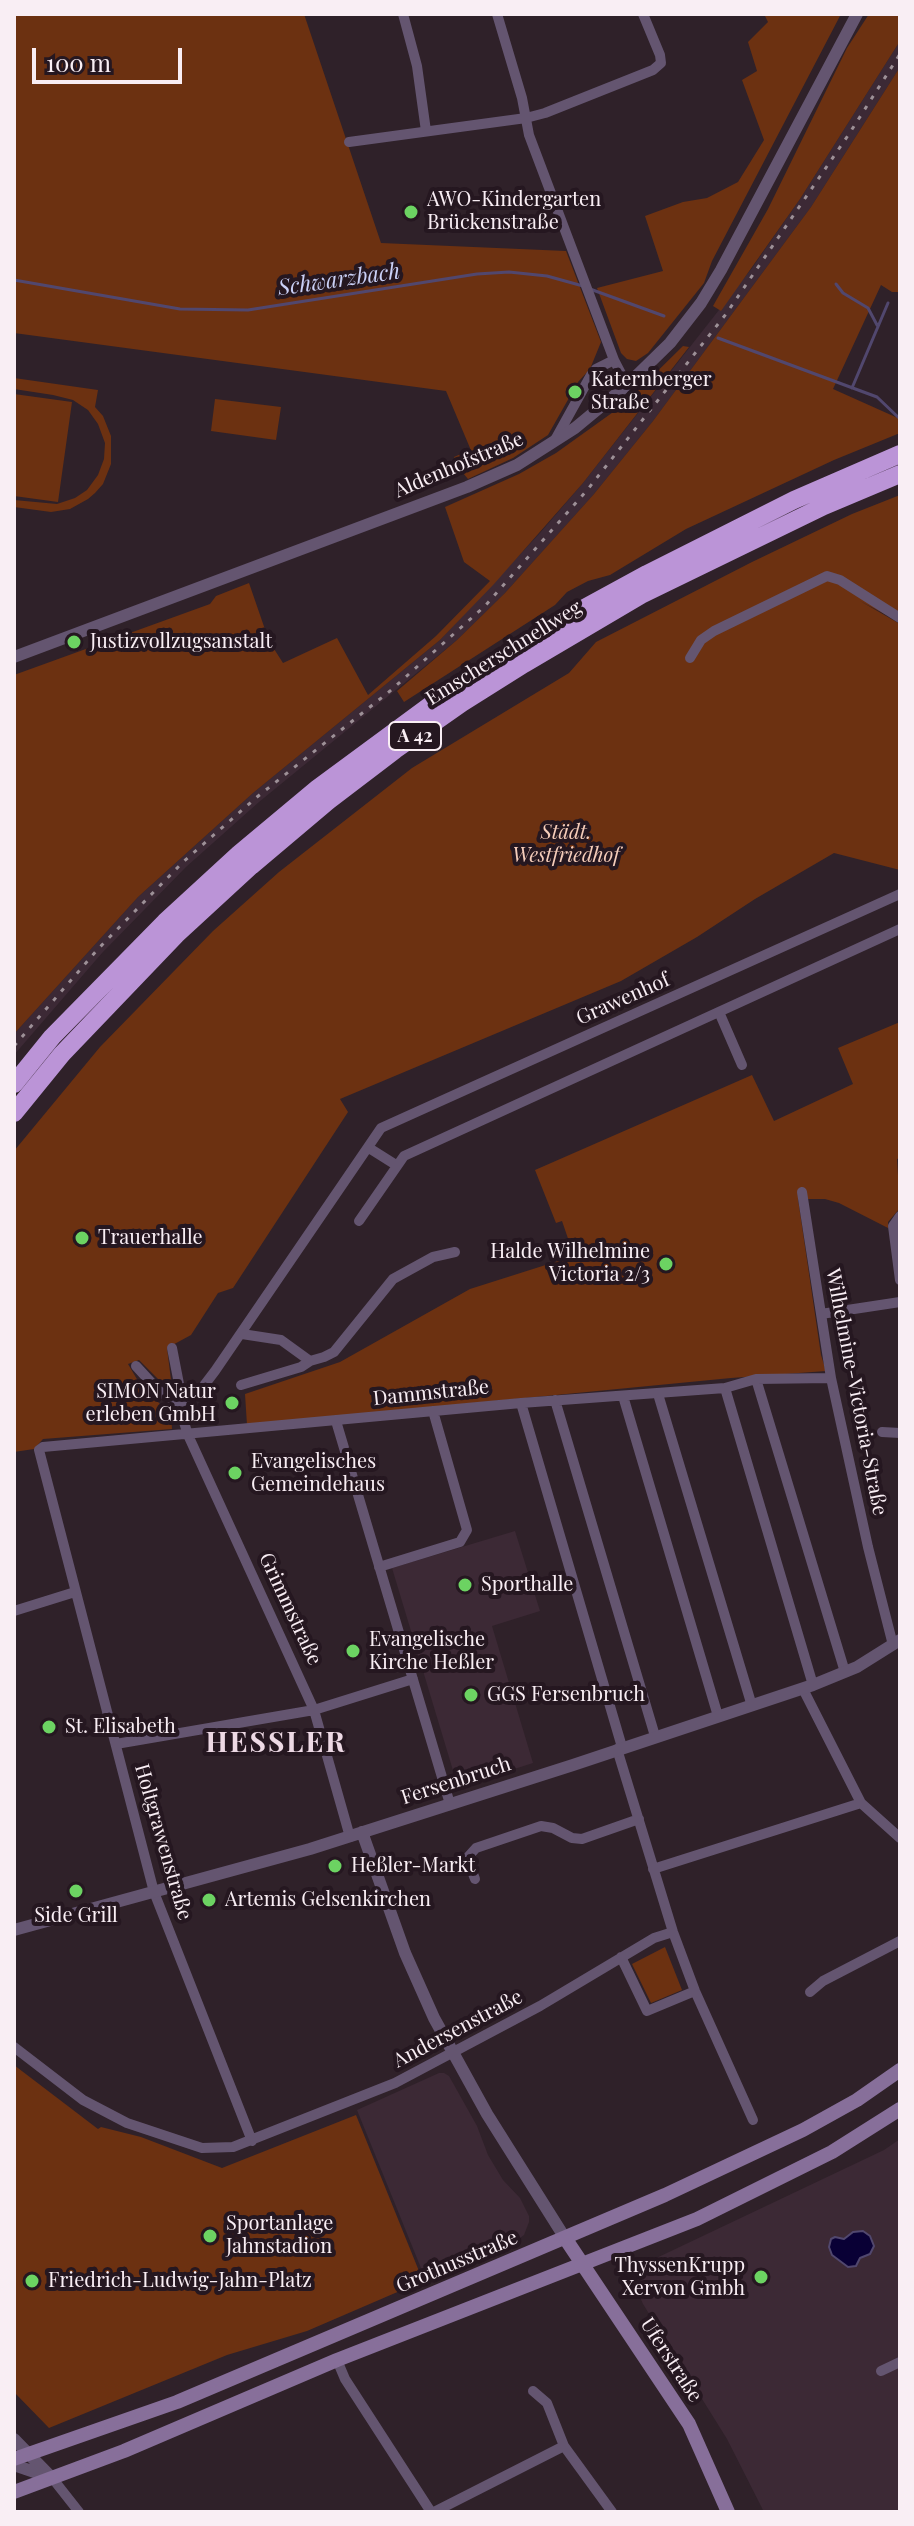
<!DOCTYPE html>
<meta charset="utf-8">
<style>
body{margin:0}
#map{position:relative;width:914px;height:2526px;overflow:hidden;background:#2f2129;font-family:"Playfair Display",serif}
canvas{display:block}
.frame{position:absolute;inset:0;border:16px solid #f9eef4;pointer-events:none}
.scale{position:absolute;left:32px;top:48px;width:150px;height:36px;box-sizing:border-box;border:4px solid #f9eef4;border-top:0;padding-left:10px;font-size:24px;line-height:28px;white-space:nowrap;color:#f9eef4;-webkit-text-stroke:6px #251720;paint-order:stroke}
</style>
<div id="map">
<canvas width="914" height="2526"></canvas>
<div class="frame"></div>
<div class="scale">100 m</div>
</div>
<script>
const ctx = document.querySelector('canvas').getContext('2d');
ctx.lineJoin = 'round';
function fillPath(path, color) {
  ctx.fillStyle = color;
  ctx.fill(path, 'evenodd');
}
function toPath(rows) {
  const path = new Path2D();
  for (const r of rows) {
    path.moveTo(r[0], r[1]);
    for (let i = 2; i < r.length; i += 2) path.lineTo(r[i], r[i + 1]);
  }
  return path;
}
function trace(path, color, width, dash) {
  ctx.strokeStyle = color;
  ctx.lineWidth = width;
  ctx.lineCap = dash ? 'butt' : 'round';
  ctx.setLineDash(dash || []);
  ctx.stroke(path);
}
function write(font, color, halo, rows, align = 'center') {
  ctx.font = font + ' "Playfair Display",serif';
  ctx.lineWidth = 8;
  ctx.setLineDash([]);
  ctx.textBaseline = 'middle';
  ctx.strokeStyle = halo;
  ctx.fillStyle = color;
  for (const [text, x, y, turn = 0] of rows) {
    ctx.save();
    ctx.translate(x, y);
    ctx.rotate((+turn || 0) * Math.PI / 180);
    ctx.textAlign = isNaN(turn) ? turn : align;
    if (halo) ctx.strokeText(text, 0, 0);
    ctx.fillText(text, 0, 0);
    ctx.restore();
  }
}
fillPath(toPath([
 [900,41,900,67,811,207,653,421,594,494,505,593,457,640,259,802,186,867,102,953,14,1055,14,1034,138,897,253,793,440,640,540,533,583,483,752,268,800,199],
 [515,1531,540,1611,492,1626,533,1763,458,1787,392,1568],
 [439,2073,444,2073,449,2076,477,2126,488,2155,503,2180,520,2198,529,2216,529,2222,524,2235,516,2241,423,2273,357,2110],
 [900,2139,900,2512,764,2512,727,2439,643,2304,629,2271,884,2150]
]), '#3c2935');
fillPath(toPath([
 [14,14,304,14,381,243,566,251,601,342,590,369,578,382,548,435,513,458,468,479,458,467,454,457,470,450,470,448,446,391,14,333],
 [764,14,841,14,712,261,704,283,648,353,636,361,627,359,621,353,597,288,663,271,645,216,683,202,707,198,738,182,764,140,742,80,757,71,748,42,768,22],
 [869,14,900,14,900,41,800,199,721,311,713,306,768,209,847,48],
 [900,67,900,292,892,292,881,285,833,389,900,419,900,433,834,460,686,529,610,575,588,581,567,592,555,605,404,702,397,691,457,640,505,593,594,494,653,421,811,207],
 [683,346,689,347,583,483,494,584,440,640,253,793,138,897,14,1034,14,675,210,604,216,596,249,583,269,641,283,663,337,638,368,695,436,636,490,581,464,562,445,507,519,474,556,453,623,405],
 [14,378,98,390,95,407,103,416,111,436,111,464,103,484,95,493,88,499,70,509,51,512,14,507,14,500,57,504,75,498,87,490,98,475,104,459,105,443,98,424,88,410,73,400,53,395,14,389],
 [14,394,72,402,58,502,14,496],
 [215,399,281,407,276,440,211,431],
 [900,495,900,622,860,601,900,624,900,870,834,853,755,899,697,937,621,981,340,1099,348,1112,233,1288,218,1293,191,1335,167,1348,171,1380,162,1383,139,1360,128,1364,148,1398,154,1398,171,1415,172,1429,43,1439,34,1449,14,1452,14,1151,100,1047,213,931,279,872,412,768,569,673,596,642,752,562,852,514],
 [900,1022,900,1158,897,1159,900,1208,888,1222,888,1228,839,1203,825,1199,798,1199,821,1355,826,1371,731,1378,247,1425,245,1394,340,1362,470,1289,574,1256,562,1221,556,1223,535,1170,752,1075,774,1121,853,1084,838,1048],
 [665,1947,682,1990,651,2003,632,1964],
 [14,2065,98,2129,101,2127,141,2137,222,2168,356,2115,423,2281,307,2331,227,2355,49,2428,14,2392]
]), '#6c3111');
const water = toPath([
 [863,2231,870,2236,874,2246,870,2254,860,2258,856,2266,848,2267,832,2255,829,2247,831,2239,835,2237,844,2239,853,2232,863,2231]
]);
fillPath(water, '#090035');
trace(water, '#51476e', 2);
trace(toPath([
 [14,280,180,309,248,310,477,274,509,272,547,276,583,286],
 [836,284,843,293,868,308,877,325],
 [590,289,664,316],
 [718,338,877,397,899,418],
 [852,388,888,303]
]), '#51476e', 3);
trace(toPath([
 [403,14,417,66,426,131],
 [497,14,522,98,529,135,614,360,627,385],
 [349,142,526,118,545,113,653,70,661,63,660,55,643,14],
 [555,440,591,375,596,369,614,360],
 [690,658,701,640,714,631,827,576,840,580,900,618],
 [719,1012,742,1065],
 [369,1148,396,1165],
 [802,1192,831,1378,868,1547,893,1645],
 [900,1216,893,1226,900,1280],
 [359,1221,404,1156,900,929],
 [821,1314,900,1302],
 [242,1334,281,1340,310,1361,324,1357,334,1352,393,1279,433,1257,455,1252],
 [172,1348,179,1384,178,1403,188,1435,314,1710,350,1837],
 [136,1366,159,1391,178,1403],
 [756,1379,845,1672],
 [241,1385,301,1367,310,1361],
 [725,1388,813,1685],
 [658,1394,752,1706],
 [623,1396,718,1716],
 [555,1400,655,1736],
 [178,1403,191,1398,199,1392,215,1371,381,1128,900,894],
 [521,1403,622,1747],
 [336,1421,450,1804],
 [882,1432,900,1433],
 [379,1567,460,1542,467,1530,433,1411],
 [14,1611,75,1592],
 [803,1689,861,1803,900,1838],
 [116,1744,314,1710,413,1679],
 [617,1749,673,1932,695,1991,753,2120],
 [653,1869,861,1803],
 [475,1879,467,1858,476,1848,541,1826,553,1828,572,1838,582,1839,639,1819],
 [621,1957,647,2011,695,1991],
 [810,1992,823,1981,900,1941],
 [14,2047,83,2100,127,2123,202,2148,233,2147,395,2083,540,2006,654,1938,673,1932],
 [252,2141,154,1892,39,1450,43,1447,521,1403,725,1388,756,1379,831,1378],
 [337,2360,345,2379,431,2512],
 [881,2371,900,2362],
 [533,2391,547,2403,564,2446,612,2512],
 [53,2479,79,2512],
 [434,2512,564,2446]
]), '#645570', 10);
trace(toPath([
 [14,657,467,487,517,465,575,428,627,385,670,343,701,303,721,270,857,14],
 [362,1832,405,1953,434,2018,487,2114,565,2238],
 [14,1930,310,1849,573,1765,813,1685,857,1667,900,1640],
 [14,2439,53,2479],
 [14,2465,49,2477]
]), '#645570', 12);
trace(toPath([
 [565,2238,689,2424,728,2512],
 [14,2459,177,2402,665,2195,803,2130,857,2100,900,2070],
 [14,2492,124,2451,337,2360,697,2219,832,2152,900,2109]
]), '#876f9a', 14);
trace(toPath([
 [14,1084,52,1037,165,922,239,854,318,788,451,690,581,610,647,574,794,500,900,454],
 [14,1113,62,1054,176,935,251,866,328,801,395,750,462,703,524,664,641,595,824,506,900,474]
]), '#bb94d7', 18);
trace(toPath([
 [14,1046,98,949,183,862,257,797,390,691,485,606,588,489,726,314,849,134,900,54]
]), '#9d9097', 3, [4, 8]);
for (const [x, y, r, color] of [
 [411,212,8,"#6cd362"],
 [575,392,8,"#6cd362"],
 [74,642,8,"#6cd362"],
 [82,1238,8,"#6cd362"],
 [666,1264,8,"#6cd362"],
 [232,1403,8,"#6cd362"],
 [235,1473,8,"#6cd362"],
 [465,1585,8,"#6cd362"],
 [353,1651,8,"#6cd362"],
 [471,1695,8,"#6cd362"],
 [49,1727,8,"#6cd362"],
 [335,1866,8,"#6cd362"],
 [76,1891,8,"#6cd362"],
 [209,1900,8,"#6cd362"],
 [210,2236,8,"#6cd362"],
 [761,2277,8,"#6cd362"],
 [32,2281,8,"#6cd362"]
]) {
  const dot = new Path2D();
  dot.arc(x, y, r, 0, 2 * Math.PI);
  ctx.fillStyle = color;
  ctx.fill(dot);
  trace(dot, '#251720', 3);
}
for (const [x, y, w] of [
 [415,736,52]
]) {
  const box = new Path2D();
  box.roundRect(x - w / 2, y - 14, w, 28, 6);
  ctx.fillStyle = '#251720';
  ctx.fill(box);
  trace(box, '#f9eef4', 2);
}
write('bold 18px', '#f9eef4', null, [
 ["A 42",415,736]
]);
write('20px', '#f9eef4', '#251720', [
 ["AWO-Kindergarten",427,200],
 ["Brückenstraße",427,223],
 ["Katernberger",591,380],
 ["Straße",591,403],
 ["Justizvollzugsanstalt",90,642],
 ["Trauerhalle",98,1238],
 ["Halde Wilhelmine",650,1252,"right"],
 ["Victoria 2/3",650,1275,"right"],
 ["SIMON Natur",216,1392,"right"],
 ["erleben GmbH",216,1415,"right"],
 ["Evangelisches",251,1462],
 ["Gemeindehaus",251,1485],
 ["Sporthalle",481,1585],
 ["Evangelische",369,1640],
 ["Kirche Heßler",369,1663],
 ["GGS Fersenbruch",487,1695],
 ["St. Elisabeth",65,1727],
 ["Heßler-Markt",351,1866],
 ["Artemis Gelsenkirchen",225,1900],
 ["Side Grill",76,1916,"center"],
 ["Sportanlage",226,2224],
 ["Jahnstadion",226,2247],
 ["ThyssenKrupp",745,2266,"right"],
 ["Xervon Gmbh",745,2289,"right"],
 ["Friedrich-Ludwig-Jahn-Platz",48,2281]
], 'left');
write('20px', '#f9eef4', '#251720', [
 ["Aldenhofstraße",459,465,-23],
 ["Emscherschnellweg",504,653,-32],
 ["Grawenhof",623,999,-24],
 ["Wilhelmine-Victoria-Straße",856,1392,79],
 ["Dammstraße",431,1393,-6],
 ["Grimmstraße",290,1609,65],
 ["Fersenbruch",456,1781,-18],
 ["Holtgrawenstraße",163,1842,74],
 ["Andersenstraße",458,2029,-28],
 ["Grothusstraße",457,2262,-23],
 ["Uferstraße",671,2360,57]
]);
write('italic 20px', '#f6cdba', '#251720', [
 ["Städt.",566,833],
 ["Westfriedhof",566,856]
]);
write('italic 22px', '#cad0f6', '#251720', [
 ["Schwarzbach",339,280,-8]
]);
ctx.letterSpacing = '2px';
write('bold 28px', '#edd9e4', '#251720', [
 ["HESSLER",276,1743]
]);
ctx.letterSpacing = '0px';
</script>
